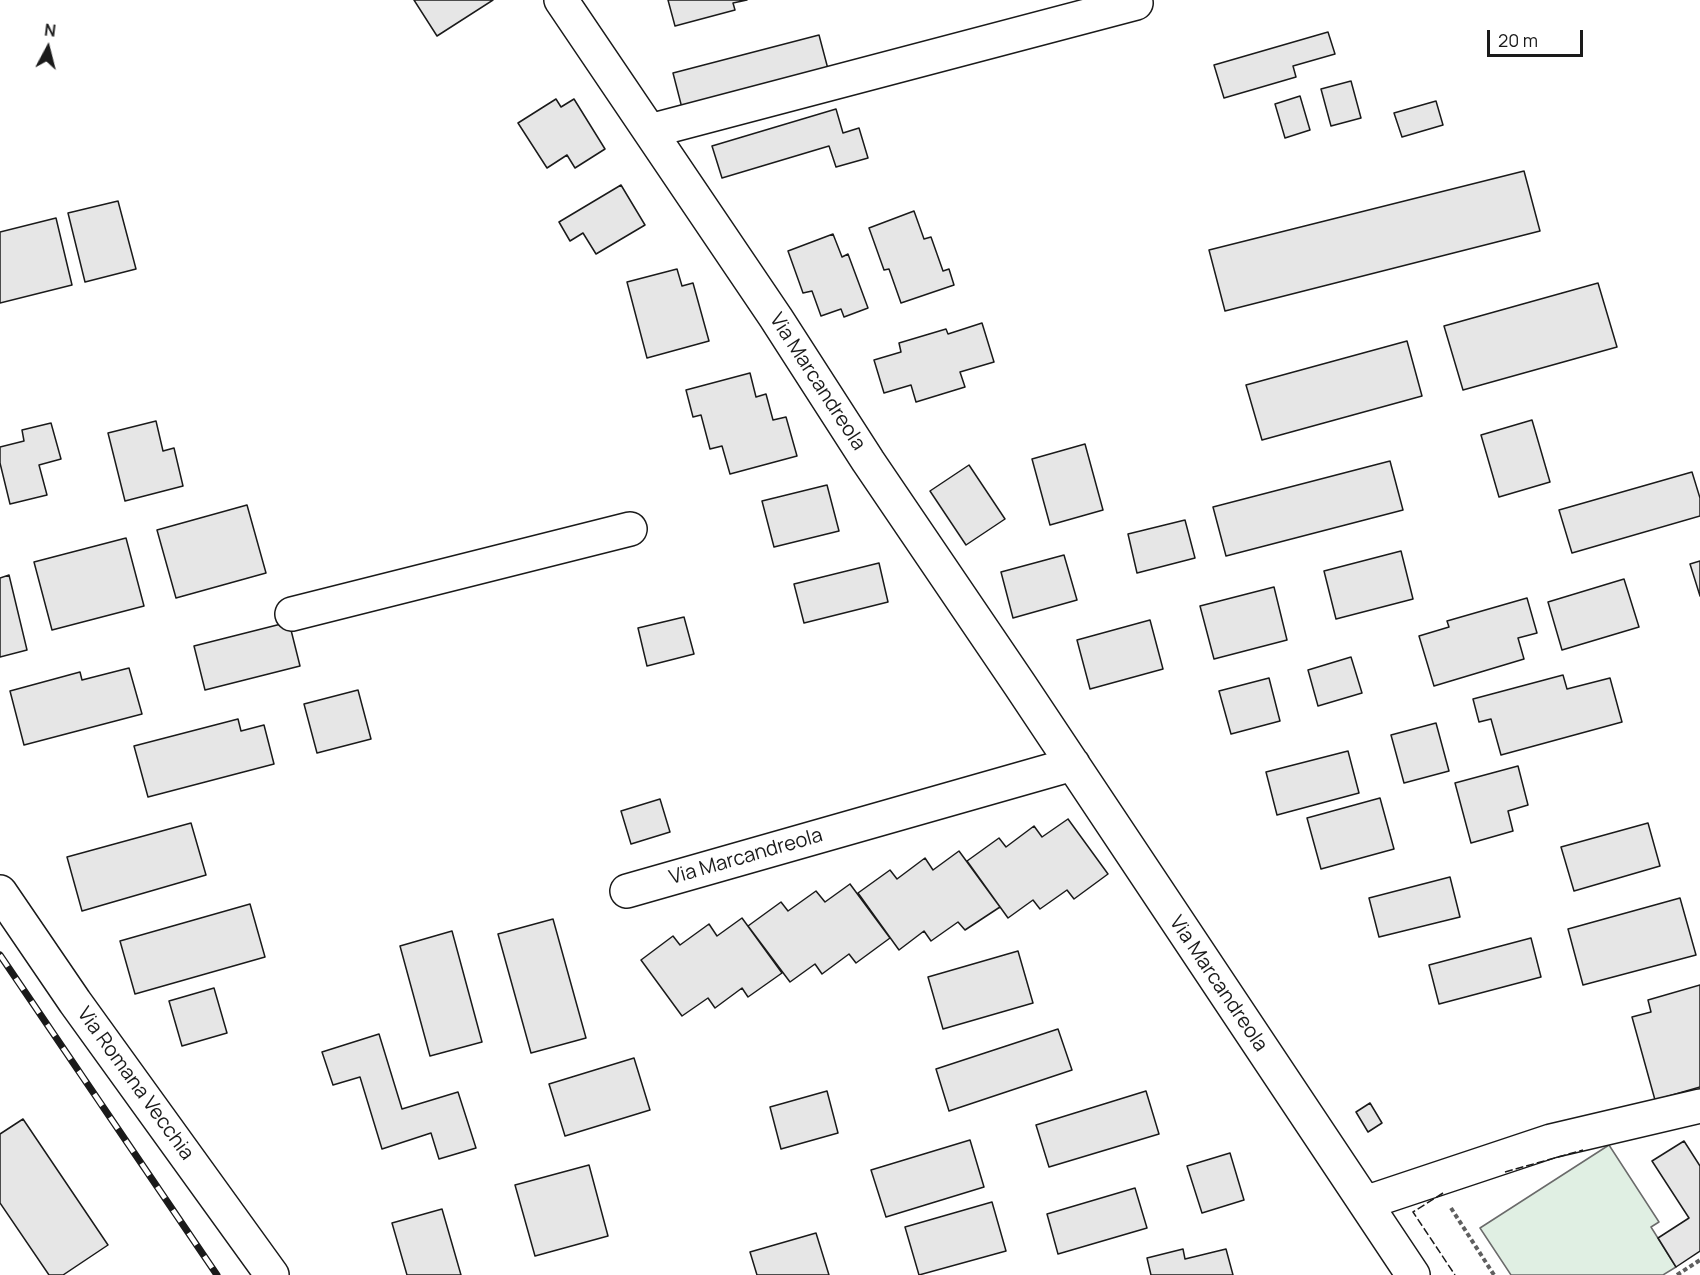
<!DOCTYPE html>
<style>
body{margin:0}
#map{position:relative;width:1700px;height:1275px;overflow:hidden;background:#fff;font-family:Manrope,sans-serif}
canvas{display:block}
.north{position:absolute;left:18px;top:18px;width:60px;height:60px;-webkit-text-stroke:4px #fff;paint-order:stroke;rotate:7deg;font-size:16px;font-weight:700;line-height:24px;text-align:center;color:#1a1a1a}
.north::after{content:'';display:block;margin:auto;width:21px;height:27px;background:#1a1a1a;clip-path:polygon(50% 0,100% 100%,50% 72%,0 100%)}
.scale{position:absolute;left:1487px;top:30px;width:96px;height:27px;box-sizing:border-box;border:3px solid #1a1a1a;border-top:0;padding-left:8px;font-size:18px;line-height:21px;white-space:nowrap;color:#1a1a1a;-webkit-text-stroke:4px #fff;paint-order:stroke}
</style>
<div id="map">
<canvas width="1700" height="1275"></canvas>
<div class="north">N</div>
<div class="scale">20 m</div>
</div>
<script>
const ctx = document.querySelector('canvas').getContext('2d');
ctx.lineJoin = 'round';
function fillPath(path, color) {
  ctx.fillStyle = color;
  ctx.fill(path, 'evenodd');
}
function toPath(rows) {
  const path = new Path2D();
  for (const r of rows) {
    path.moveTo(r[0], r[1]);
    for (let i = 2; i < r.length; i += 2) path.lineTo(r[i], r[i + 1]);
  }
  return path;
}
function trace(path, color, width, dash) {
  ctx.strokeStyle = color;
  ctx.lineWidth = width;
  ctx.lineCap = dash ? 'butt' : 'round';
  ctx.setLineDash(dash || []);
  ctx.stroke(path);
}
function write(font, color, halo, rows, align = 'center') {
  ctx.font = font + ' Manrope,sans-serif';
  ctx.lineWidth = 4.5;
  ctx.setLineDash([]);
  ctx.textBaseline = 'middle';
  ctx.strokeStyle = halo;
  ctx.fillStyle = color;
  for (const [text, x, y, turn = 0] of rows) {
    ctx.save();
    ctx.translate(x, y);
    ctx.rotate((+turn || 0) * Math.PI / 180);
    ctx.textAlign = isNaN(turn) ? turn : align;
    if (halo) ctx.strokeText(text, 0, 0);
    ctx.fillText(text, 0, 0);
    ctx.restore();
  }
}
const green = toPath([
 [1609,1145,1659,1222,1651,1227,1676,1267,1663,1275,1511,1275,1480,1228,1609,1145]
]);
fillPath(green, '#e0efe3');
trace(green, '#6a6a6a', 1.5);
const building = toPath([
 [414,0,493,0,437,36,414,0],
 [668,0,747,0,733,3,735,10,675,26,668,0],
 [1328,32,1335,54,1293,66,1296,77,1224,98,1214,65,1328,32],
 [819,35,828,69,682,108,673,73,819,35],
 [1351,81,1361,118,1331,126,1321,89,1351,81],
 [1300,96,1310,130,1285,138,1275,104,1300,96],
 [556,99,561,107,574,99,605,149,575,168,567,155,547,168,518,123,556,99],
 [1436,101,1443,125,1402,137,1394,113,1436,101],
 [836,109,843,133,859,128,868,158,836,167,829,146,722,178,712,146,836,109],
 [1524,171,1540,231,1225,311,1209,250,1524,171],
 [621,185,645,225,596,254,583,233,570,241,559,222,621,185],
 [118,201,136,269,85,282,68,213,118,201],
 [914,211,924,239,931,237,943,271,949,269,954,285,901,303,889,269,884,270,869,228,914,211],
 [56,218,72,285,0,303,0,232,56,218],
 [833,234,842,257,848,254,868,308,844,317,841,309,821,316,812,291,803,293,788,251,833,234],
 [677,269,682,286,693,283,709,341,647,358,627,282,677,269],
 [1598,283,1617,347,1463,390,1444,326,1598,283],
 [982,323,994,362,960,372,965,387,916,402,911,385,884,393,874,360,901,352,899,343,946,329,948,334,982,323],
 [1407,341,1422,396,1262,440,1246,385,1407,341],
 [750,373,756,397,766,394,773,420,786,417,797,456,730,474,722,446,710,449,701,415,693,417,686,390,750,373],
 [1532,420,1550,482,1499,497,1481,435,1532,420],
 [156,421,163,451,174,448,183,486,125,501,108,433,156,421],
 [51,423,61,459,39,465,47,495,10,504,0,463,0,447,24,441,22,430,51,423],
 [1085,444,1103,510,1050,525,1032,459,1085,444],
 [1390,461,1403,510,1226,556,1213,507,1390,461],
 [969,465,1005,519,966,545,930,491,969,465],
 [1692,472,1700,498,1700,516,1572,553,1559,510,1692,472],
 [827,485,839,531,774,547,762,501,827,485],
 [247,505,266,573,176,598,157,530,247,505],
 [1185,520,1195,558,1137,573,1128,534,1185,520],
 [126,538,144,606,52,630,34,562,126,538],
 [1401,551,1413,599,1336,619,1324,571,1401,551],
 [1064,555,1077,600,1013,618,1001,572,1064,555],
 [1700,561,1700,596,1690,564,1700,561],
 [879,563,888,602,804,623,794,584,879,563],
 [9,575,27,650,0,657,0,578,9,575],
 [1624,579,1639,627,1562,650,1548,602,1624,579],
 [1274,587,1287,640,1214,659,1200,606,1274,587],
 [1527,598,1537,633,1518,638,1524,659,1434,686,1419,636,1449,627,1447,621,1527,598],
 [684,617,694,654,647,666,638,628,684,617],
 [1150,620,1163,669,1090,689,1077,640,1150,620],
 [289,622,300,666,205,690,194,646,289,622],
 [1351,657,1362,693,1318,706,1308,670,1351,657],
 [129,668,142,714,24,745,10,691,80,672,82,680,129,668],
 [1563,675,1567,689,1610,678,1622,722,1501,755,1491,719,1479,722,1473,699,1563,675],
 [1269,678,1280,721,1231,734,1219,691,1269,678],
 [358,690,371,739,317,753,304,704,358,690],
 [238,719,241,731,264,725,274,764,148,797,134,746,238,719],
 [1436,723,1449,771,1404,783,1391,735,1436,723],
 [1348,751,1359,793,1277,815,1266,772,1348,751],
 [1518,766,1528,805,1508,811,1513,831,1471,843,1455,783,1518,766],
 [1380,798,1394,849,1321,869,1307,818,1380,798],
 [660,799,670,832,631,844,621,811,660,799],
 [1068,819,1108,874,1074,899,1067,890,1040,909,1033,900,1008,918,967,861,999,838,1006,847,1034,826,1042,837,1068,819],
 [191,823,206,875,82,911,67,857,191,823],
 [1648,823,1660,866,1574,891,1561,847,1648,823],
 [959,851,1000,907,965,930,958,922,931,941,924,931,899,950,858,893,890,870,897,879,925,858,933,870,959,851],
 [1450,877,1460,917,1379,937,1369,898,1450,877],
 [850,884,890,938,856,963,849,954,822,974,815,964,790,982,748,926,781,902,788,911,816,891,825,902,850,884],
 [1680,898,1696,955,1583,985,1568,929,1680,898],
 [250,904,265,957,135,994,120,941,250,904],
 [742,918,782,973,748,997,742,988,715,1008,708,998,682,1016,641,960,673,936,680,945,709,924,717,936,742,918],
 [553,919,586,1038,531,1053,498,934,553,919],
 [452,931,482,1042,430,1056,400,946,452,931],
 [1531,938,1541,977,1439,1004,1429,965,1531,938],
 [1018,951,1033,1003,943,1029,928,977,1018,951],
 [1700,985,1700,1087,1655,1100,1632,1017,1651,1012,1648,1000,1700,985],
 [214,988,227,1033,182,1046,169,1001,214,988],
 [1058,1029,1072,1070,949,1111,936,1069,1058,1029],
 [379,1034,402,1109,458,1092,476,1148,439,1159,431,1133,382,1149,360,1077,333,1085,322,1052,379,1034],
 [634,1058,650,1110,565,1136,549,1084,634,1058],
 [827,1091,838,1133,781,1149,770,1107,827,1091],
 [1146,1091,1159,1134,1049,1167,1036,1125,1146,1091],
 [1370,1103,1382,1123,1368,1132,1356,1112,1370,1103],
 [23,1119,108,1245,63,1275,49,1275,0,1203,0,1134,23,1119],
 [970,1140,984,1187,886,1217,871,1170,970,1140],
 [1684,1141,1700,1166,1700,1251,1676,1267,1658,1238,1689,1218,1652,1161,1684,1141],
 [1230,1153,1244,1200,1202,1213,1187,1166,1230,1153],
 [589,1165,608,1236,535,1256,515,1185,589,1165],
 [1135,1188,1147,1228,1058,1254,1047,1214,1135,1188],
 [992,1202,1006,1251,919,1275,905,1227,992,1202],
 [442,1209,461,1275,407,1275,392,1223,442,1209],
 [816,1233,829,1275,757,1275,750,1252,816,1233],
 [1183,1249,1185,1259,1226,1249,1233,1275,1151,1275,1147,1258,1183,1249]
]);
fillPath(building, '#e6e6e6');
trace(building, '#1a1a1a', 1.5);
const minor = toPath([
 [561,0,776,318,868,461,1020,685,1413,1275],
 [650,131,1136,3],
 [292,614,630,529],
 [627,891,1073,764],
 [0,892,75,1002,272,1275],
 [1365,1203,1551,1141,1700,1106]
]);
trace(minor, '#1a1a1a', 36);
trace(toPath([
 [1451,1208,1494,1275],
 [1677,1275,1700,1260]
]), '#5f5f5f', 4, [4.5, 3]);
trace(minor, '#fff', 33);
const rail = toPath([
 [0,955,217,1275]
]);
trace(rail, '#1a1a1a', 7);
trace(rail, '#fff', 4.5, [14]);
trace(toPath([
 [1505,1172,1583,1150],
 [1443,1193,1413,1212,1455,1275]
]), '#1a1a1a', 1.5, [8, 3]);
write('20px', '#1a1a1a', '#fff', [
 ["Via Marcandreola",817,382,57],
 ["Via Marcandreola",746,857,-16],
 ["Via Marcandreola",1218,984,56],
 ["Via Romana Vecchia",135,1084,54]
]);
</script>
